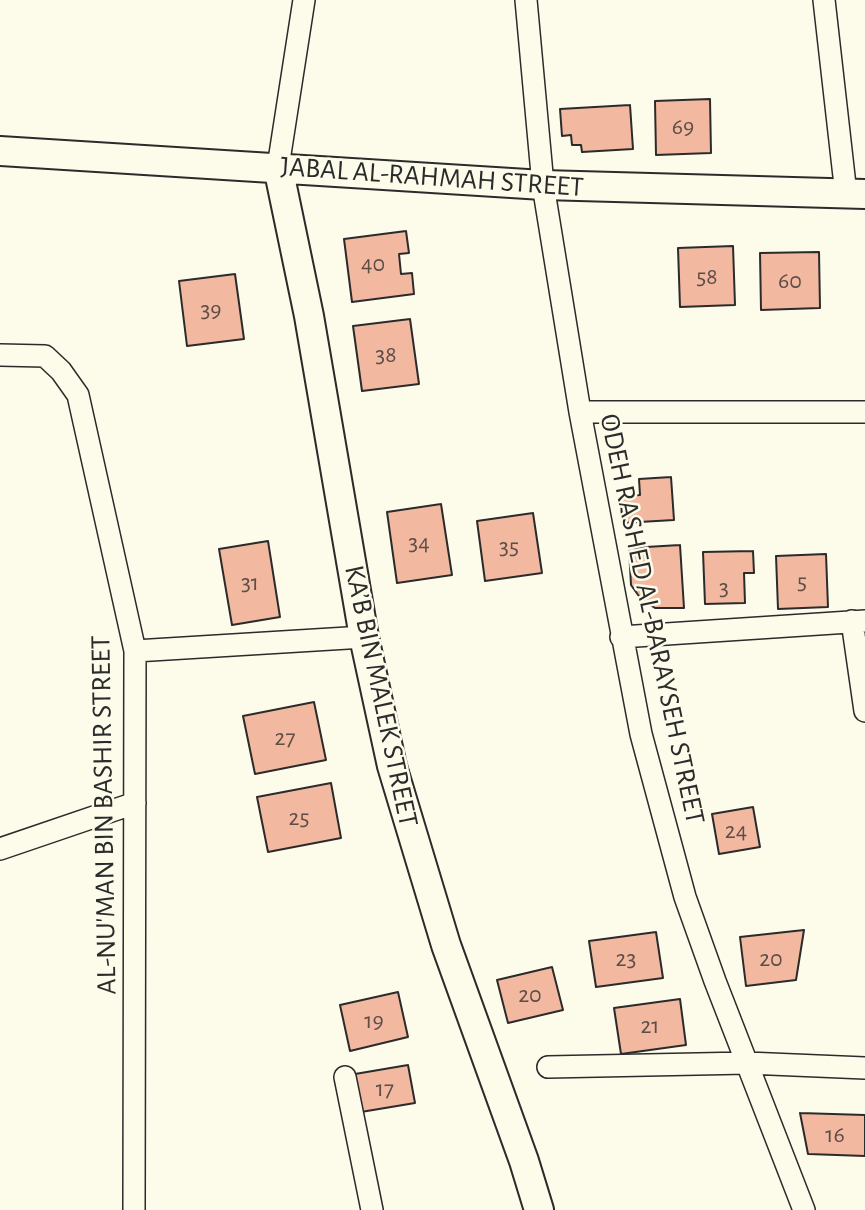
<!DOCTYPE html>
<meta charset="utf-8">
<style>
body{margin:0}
canvas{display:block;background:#fdfbea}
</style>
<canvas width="865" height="1210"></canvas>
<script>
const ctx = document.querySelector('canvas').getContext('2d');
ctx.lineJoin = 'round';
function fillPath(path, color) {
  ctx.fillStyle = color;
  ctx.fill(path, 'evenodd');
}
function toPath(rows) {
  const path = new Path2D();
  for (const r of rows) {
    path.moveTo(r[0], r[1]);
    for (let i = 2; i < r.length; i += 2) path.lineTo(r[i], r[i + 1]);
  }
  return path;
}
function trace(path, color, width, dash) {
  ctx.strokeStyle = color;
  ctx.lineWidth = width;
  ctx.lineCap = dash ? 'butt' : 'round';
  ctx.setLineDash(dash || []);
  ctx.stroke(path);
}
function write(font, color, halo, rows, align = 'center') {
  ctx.font = font + ' "Alegreya Sans",sans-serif';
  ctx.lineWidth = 5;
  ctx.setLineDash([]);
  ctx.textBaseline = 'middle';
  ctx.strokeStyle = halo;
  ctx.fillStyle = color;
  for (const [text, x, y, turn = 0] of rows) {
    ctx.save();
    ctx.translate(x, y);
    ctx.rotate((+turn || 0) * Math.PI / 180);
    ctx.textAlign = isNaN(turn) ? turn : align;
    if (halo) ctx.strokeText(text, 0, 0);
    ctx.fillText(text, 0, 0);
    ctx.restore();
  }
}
const building = toPath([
 [710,99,711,153,656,155,655,101,710,99],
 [630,105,633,149,582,152,581,145,572,145,571,135,562,136,560,109,630,105],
 [406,231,409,253,399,254,401,274,412,273,414,294,352,302,344,239,406,231],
 [733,246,735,305,680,307,678,248,733,246],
 [819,252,820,308,761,310,760,253,819,252],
 [235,274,244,339,187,346,179,281,235,274],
 [410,319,419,384,362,391,353,326,410,319],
 [671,477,674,520,622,523,621,496,640,495,639,479,671,477],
 [441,504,452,575,397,583,387,512,441,504],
 [533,513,542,573,485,581,477,521,533,513],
 [268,541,280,617,232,625,219,549,268,541],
 [680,545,684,608,655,608,641,599,631,585,629,548,680,545],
 [753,551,754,573,744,573,745,603,705,604,703,552,753,551],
 [826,554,828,607,778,609,776,556,826,554],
 [314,702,326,760,255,774,243,716,314,702],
 [331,783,341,838,268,852,257,797,331,783],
 [753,807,760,847,719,854,712,814,753,807],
 [804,930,796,980,746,986,740,937,804,930],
 [656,932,663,978,596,987,589,941,656,932],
 [552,967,563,1010,508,1023,497,980,552,967],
 [398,992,408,1037,350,1051,340,1005,398,992],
 [680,999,686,1045,621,1054,614,1008,680,999],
 [408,1065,415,1103,361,1112,355,1074,408,1065],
 [800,1113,865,1115,865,1156,808,1154,800,1113]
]);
fillPath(building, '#f2b8a0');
trace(building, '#2b2b2b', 2);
const street = toPath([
 [526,0,543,185,580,412,641,734,685,897,715,981,804,1210],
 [824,0,846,194],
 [278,167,304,0],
 [0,355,45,356,61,371,78,395,135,651,134,1210],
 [580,412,865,412],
 [852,621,865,711],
 [621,637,865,621],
 [135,651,364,637],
 [0,849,135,803],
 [548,1067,747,1063,865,1068],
 [345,1077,372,1210]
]);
const secondary = toPath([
 [0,151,543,185,865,194],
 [278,167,309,316,364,637,392,766,446,945,524,1161,539,1210]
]);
trace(street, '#2b2b2b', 24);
trace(secondary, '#2b2b2b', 32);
trace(street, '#fdfbea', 21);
trace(secondary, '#fdfbea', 28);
write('24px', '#5d4e48', null, [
 ["69",683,127],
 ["40",373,264],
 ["58",707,277],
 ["60",790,281],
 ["39",211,310],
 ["38",386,355],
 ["34",419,543],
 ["35",509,547],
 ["5",802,582],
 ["31",250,583],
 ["3",724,588],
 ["27",285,738],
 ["25",299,818],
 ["24",736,831],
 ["23",626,959],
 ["20",771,959],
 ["20",530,995],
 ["19",374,1021],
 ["21",650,1026],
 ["17",385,1089],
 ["16",835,1135]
]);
write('28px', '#2b2b2b', '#fdfbea', [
 ["JABAL AL-RAHMAH STREET",432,177,4],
 ["ODEH RASHED AL-BARAYSEH STREET",652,619,78],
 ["KA’B BIN MALEK STREET",381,696,78],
 ["AL-NU'MAN BIN BASHIR STREET",104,815,-91]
]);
</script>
